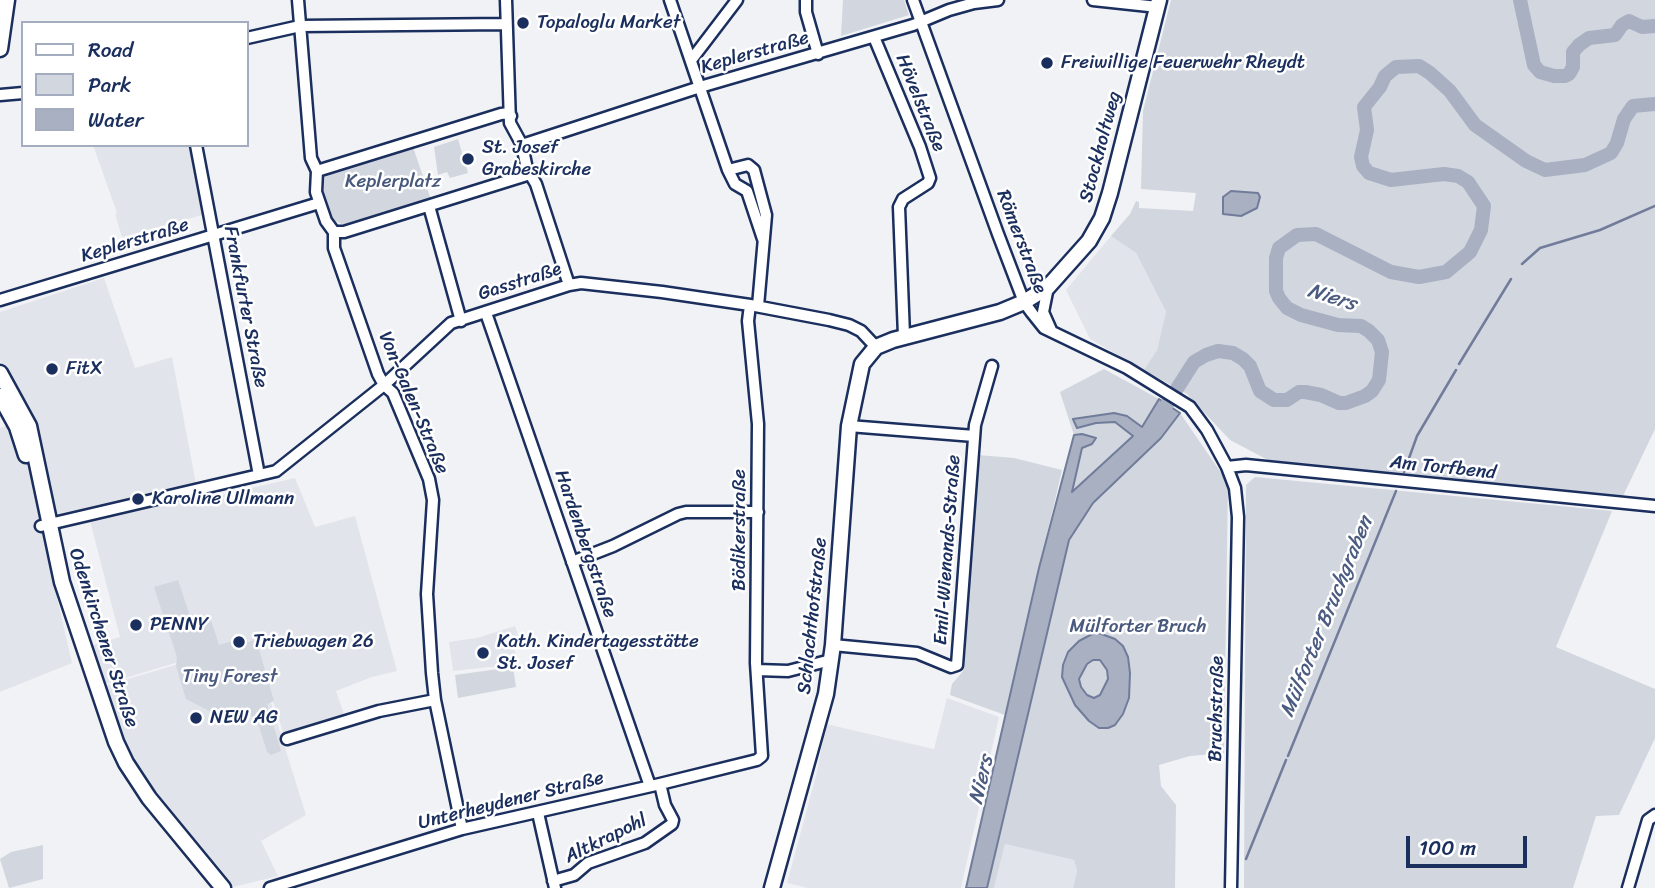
<!DOCTYPE html>
<meta charset="utf-8">
<style>
body{margin:0}
#map{position:relative;width:1655px;height:888px;overflow:hidden;background:#f1f2f5;font-family:Sriracha,sans-serif}
canvas{display:block}
.legend{position:absolute;left:21px;top:21px;width:228px;height:126px;box-sizing:border-box;background:#fff;border:2px solid #a4acbf;margin:0;padding:9px 12px;list-style:none;font-size:21px;color:#1b2f5e}
.legend li{display:flex;align-items:center;gap:14px;height:35px}
.legend b{width:35px;border:2px solid #a4acbf}
.scale{position:absolute;left:1406px;top:836px;width:121px;height:32px;box-sizing:border-box;border:4px solid #1b2f5e;border-top:0;padding-left:9px;font-size:21px;line-height:24px;white-space:nowrap;color:#1b2f5e;-webkit-text-stroke:5px #fff;paint-order:stroke}
</style>
<div id="map">
<canvas width="1655" height="888"></canvas>
<ul class="legend">
<li><b style="height:9px;background:#fff"></b>Road</li>
<li><b style="height:19px;background:#d2d6df"></b>Park</li>
<li><b style="height:19px;background:#a8b0c2"></b>Water</li>
</ul>
<div class="scale">100 m</div>
</div>
<script>
const ctx = document.querySelector('canvas').getContext('2d');
ctx.lineJoin = 'round';
function fillPath(path, color) {
  ctx.fillStyle = color;
  ctx.fill(path, 'evenodd');
}
function toPath(rows) {
  const path = new Path2D();
  for (const r of rows) {
    path.moveTo(r[0], r[1]);
    for (let i = 2; i < r.length; i += 2) path.lineTo(r[i], r[i + 1]);
  }
  return path;
}
function trace(path, color, width, dash) {
  ctx.strokeStyle = color;
  ctx.lineWidth = width;
  ctx.lineCap = dash ? 'butt' : 'round';
  ctx.setLineDash(dash || []);
  ctx.stroke(path);
}
function write(font, color, halo, rows, align = 'center') {
  ctx.font = font + ' Sriracha,sans-serif';
  ctx.lineWidth = 5;
  ctx.setLineDash([]);
  ctx.textBaseline = 'middle';
  ctx.strokeStyle = halo;
  ctx.fillStyle = color;
  for (const [text, x, y, turn = 0] of rows) {
    ctx.save();
    ctx.translate(x, y);
    ctx.rotate((+turn || 0) * Math.PI / 180);
    ctx.textAlign = isNaN(turn) ? turn : align;
    if (halo) ctx.strokeText(text, 0, 0);
    ctx.fillText(text, 0, 0);
    ctx.restore();
  }
}
fillPath(toPath([
 [93,145,189,145,202,215,122,237,115,214,117,213],
 [1111,236,1136,253,1166,313,1157,350,1144,370,1090,339,1066,290],
 [104,278,135,368,172,357,199,500,295,478,315,527,355,516,397,671,372,677,336,691,347,723,286,741,253,640,98,686,87,647,120,637,89,517,43,536,72,663,0,692,0,428,30,417,0,360,0,312],
 [515,626,518,635,513,638,517,664,453,671,449,642,477,638],
 [252,642,306,815,261,841,278,876,233,887,132,776,98,688],
 [947,698,999,717,961,888,808,888,787,883,817,772,826,724,934,749],
 [1005,844,1074,860,1077,871,1073,888,994,888]
]), '#e1e4ea');
fillPath(toPath([
 [843,0,904,0,909,15,841,36],
 [1171,0,1655,0,1655,429,1623,496,1268,460,1230,440,1187,394,1144,370,1157,350,1166,312,1136,253,1111,236,1130,214,1136,201,1139,202,1139,208,1193,211,1196,193,1141,189,1143,111],
 [458,139,468,173,450,178,447,172,438,175,434,147],
 [413,147,431,200,344,225,333,220,327,213,320,188,324,177,331,172],
 [1104,369,1159,399,1142,427,1071,493,1082,448,1092,444,1082,434,1074,435,1060,392],
 [1180,413,1228,483,1224,753,1190,756,1159,765,1161,786,1176,805,1175,888,1073,888,1077,871,1074,860,1005,844,994,888,987,888,1069,540,1093,503,1161,438],
 [978,455,1014,458,1062,470,1005,715,950,695,952,684,964,670],
 [1255,477,1612,511,1556,647,1655,689,1655,738,1619,815,1596,816,1573,888,1244,888,1246,485],
 [178,580,192,622,210,617,219,645,246,637,248,642,256,639,274,701,267,704,281,751,271,755,267,752,258,723,250,714,247,707,219,716,186,699,176,666,177,657,154,587],
 [513,667,516,687,458,698,455,675],
 [43,845,43,879,9,888,0,859,11,852]
]), '#d2d6df');
const water = toPath([
 [1231,191,1258,193,1260,197,1257,208,1241,216,1223,214,1223,197,1231,191],
 [1159,399,1180,413,1161,438,1093,503,1069,540,987,888,966,888,1039,568,1074,435,1082,434,1096,438,1092,444,1082,448,1072,492,1133,436,1115,422,1096,423,1077,428,1073,419,1114,413,1127,416,1142,427,1159,399],
 [1096,632,1115,639,1123,646,1128,657,1130,673,1129,698,1123,714,1115,725,1108,728,1099,728,1089,721,1075,705,1062,677,1063,665,1068,652,1079,641,1096,632],
 [1093,660,1100,660,1107,670,1108,679,1100,695,1094,698,1087,695,1081,687,1079,679,1087,664,1093,660]
]);
fillPath(water, '#a8b0c2');
trace(water, '#707c9a', 2);
trace(toPath([
 [1522,264,1540,248,1600,230,1655,206],
 [1459,364,1511,279],
 [1404,472,1417,436,1456,370],
 [1288,756,1396,491],
 [1246,859,1286,760]
]), '#707c9a', 2.5);
trace(toPath([
 [1520,0,1534,65,1540,72,1554,76,1565,76,1569,74,1573,67,1573,52,1579,45,1589,38,1615,35,1622,25,1629,21,1642,27,1655,26],
 [1157,420,1194,362,1206,355,1218,351,1233,353,1243,359,1250,366,1260,391,1274,400,1287,400,1299,392,1305,392,1321,395,1339,403,1346,403,1365,396,1372,391,1379,380,1382,352,1378,340,1369,331,1361,326,1338,325,1301,315,1287,308,1279,298,1276,291,1276,258,1279,248,1297,235,1316,234,1391,272,1419,277,1446,272,1470,252,1481,230,1484,206,1468,182,1458,176,1444,174,1391,180,1369,173,1363,166,1361,157,1367,130,1364,107,1380,87,1385,76,1396,67,1419,66,1430,73,1450,91,1475,125,1526,161,1545,170,1585,165,1611,153,1617,143,1624,119,1633,106,1655,104]
]), '#a8b0c2', 14);
const minor = toPath([
 [298,0,311,158,317,171,316,192,326,221,334,232,334,248,378,374,384,385,393,393,429,479,433,500,427,594,432,673,435,700,462,829],
 [506,0,510,123,522,145,527,169,536,184,569,285],
 [670,0,728,170,735,184,747,191,763,239],
 [806,0,806,12,818,54],
 [913,0,998,234,1024,302,1032,313,1044,328,1127,368,1190,407,1207,430,1227,467,1235,488,1238,517,1231,888],
 [1093,0,1158,7],
 [874,37,920,147,930,178,928,183,903,199,899,207,904,336],
 [247,38,300,26,506,24],
 [692,59,737,0],
 [0,95,23,93],
 [196,145,259,475],
 [522,145,700,87,913,25,949,10,974,3,998,0],
 [728,170,748,165,754,170,766,215,758,306],
 [317,171,501,114,509,113,511,116],
 [429,206,461,321],
 [334,232,344,232,530,174],
 [1048,287,1043,312,1051,330],
 [0,300,319,203],
 [486,313,650,786],
 [849,426,974,436],
 [1227,467,1246,465,1655,506],
 [41,526,276,471,384,385,451,323,569,285,581,283,662,292,750,305,829,320,849,325,861,331,876,347],
 [572,562,613,546,678,514,686,512,758,512],
 [833,645,917,653,951,667,957,665,975,425,992,366],
 [757,670,788,671,831,660],
 [287,739,379,711,435,700],
 [538,813,555,888],
 [553,881,574,875,588,863,645,843,672,824,673,820,665,805,660,784],
 [270,888,462,829,660,784,757,760,762,756,756,663,758,424,748,321,750,305],
 [1628,888,1648,820,1655,815]
]);
const secondary = toPath([
 [772,888,826,694,833,645,849,426,862,364,876,347,893,340,1000,312,1024,302,1048,287,1089,241,1102,218,1110,193,1159,0]
]);
const primary = toPath([
 [0,49,7,0],
 [0,373,29,426,62,582,116,742,126,763,149,798,223,888],
 [0,396,17,427,26,455]
]);
trace(minor, '#1b2f5e', 15);
trace(secondary, '#1b2f5e', 19);
trace(primary, '#1b2f5e', 19);
trace(minor, '#fff', 10);
trace(secondary, '#fff', 14);
trace(primary, '#fff', 14);
for (const [x, y, r, color] of [
 [523,23,7,"#1b2f5e"],
 [1047,63,7,"#1b2f5e"],
 [468,159,7,"#1b2f5e"],
 [52,369,7,"#1b2f5e"],
 [138,499,7,"#1b2f5e"],
 [136,625,7,"#1b2f5e"],
 [239,642,7,"#1b2f5e"],
 [483,653,7,"#1b2f5e"],
 [196,718,7,"#1b2f5e"]
]) {
  const dot = new Path2D();
  dot.arc(x, y, r, 0, 2 * Math.PI);
  ctx.fillStyle = color;
  ctx.fill(dot);
  trace(dot, '#fff', 2.5);
}
write('19px', '#1b2f5e', '#fff', [
 ["Topaloglu Market",537,23],
 ["Freiwillige Feuerwehr Rheydt",1061,63],
 ["St. Josef",482,148],
 ["Grabeskirche",482,170],
 ["FitX",66,369],
 ["Karoline Ullmann",152,499],
 ["PENNY",150,625],
 ["Triebwagen 26",253,642],
 ["Kath. Kindertagesstätte",497,642],
 ["St. Josef",497,664],
 ["NEW AG",210,718]
], 'left');
write('19px', '#1b2f5e', '#fff', [
 ["Keplerstraße",755,53,-16],
 ["Hövelstraße",920,103,68],
 ["Stockholtweg",1101,147,-75],
 ["Keplerstraße",135,241,-17],
 ["Römerstraße",1021,242,69],
 ["Gasstraße",520,282,-18],
 ["Frankfurter Straße",245,307,79],
 ["Von-Galen-Straße",413,403,67],
 ["Am Torfbend",1443,468,6],
 ["Bödikerstraße",740,530,-90],
 ["Hardenbergstraße",585,544,71],
 ["Emil-Wienands-Straße",948,550,-86],
 ["Schlachthofstraße",813,616,-84],
 ["Odenkirchener Straße",103,638,72],
 ["Bruchstraße",1217,709,-89],
 ["Unterheydener Straße",511,801,-14],
 ["Altkrapohl",606,839,-26]
]);
write('19px', '#49597e', '#fff', [
 ["Keplerplatz",393,182],
 ["Mülforter Bruch",1138,627],
 ["Tiny Forest",230,677]
]);
write('italic 21px', '#4c5c81', '#fff', [
 ["Niers",1332,298,17],
 ["Mülforter Bruchgraben",1327,617,-68],
 ["Niers",982,780,-77]
]);
</script>
